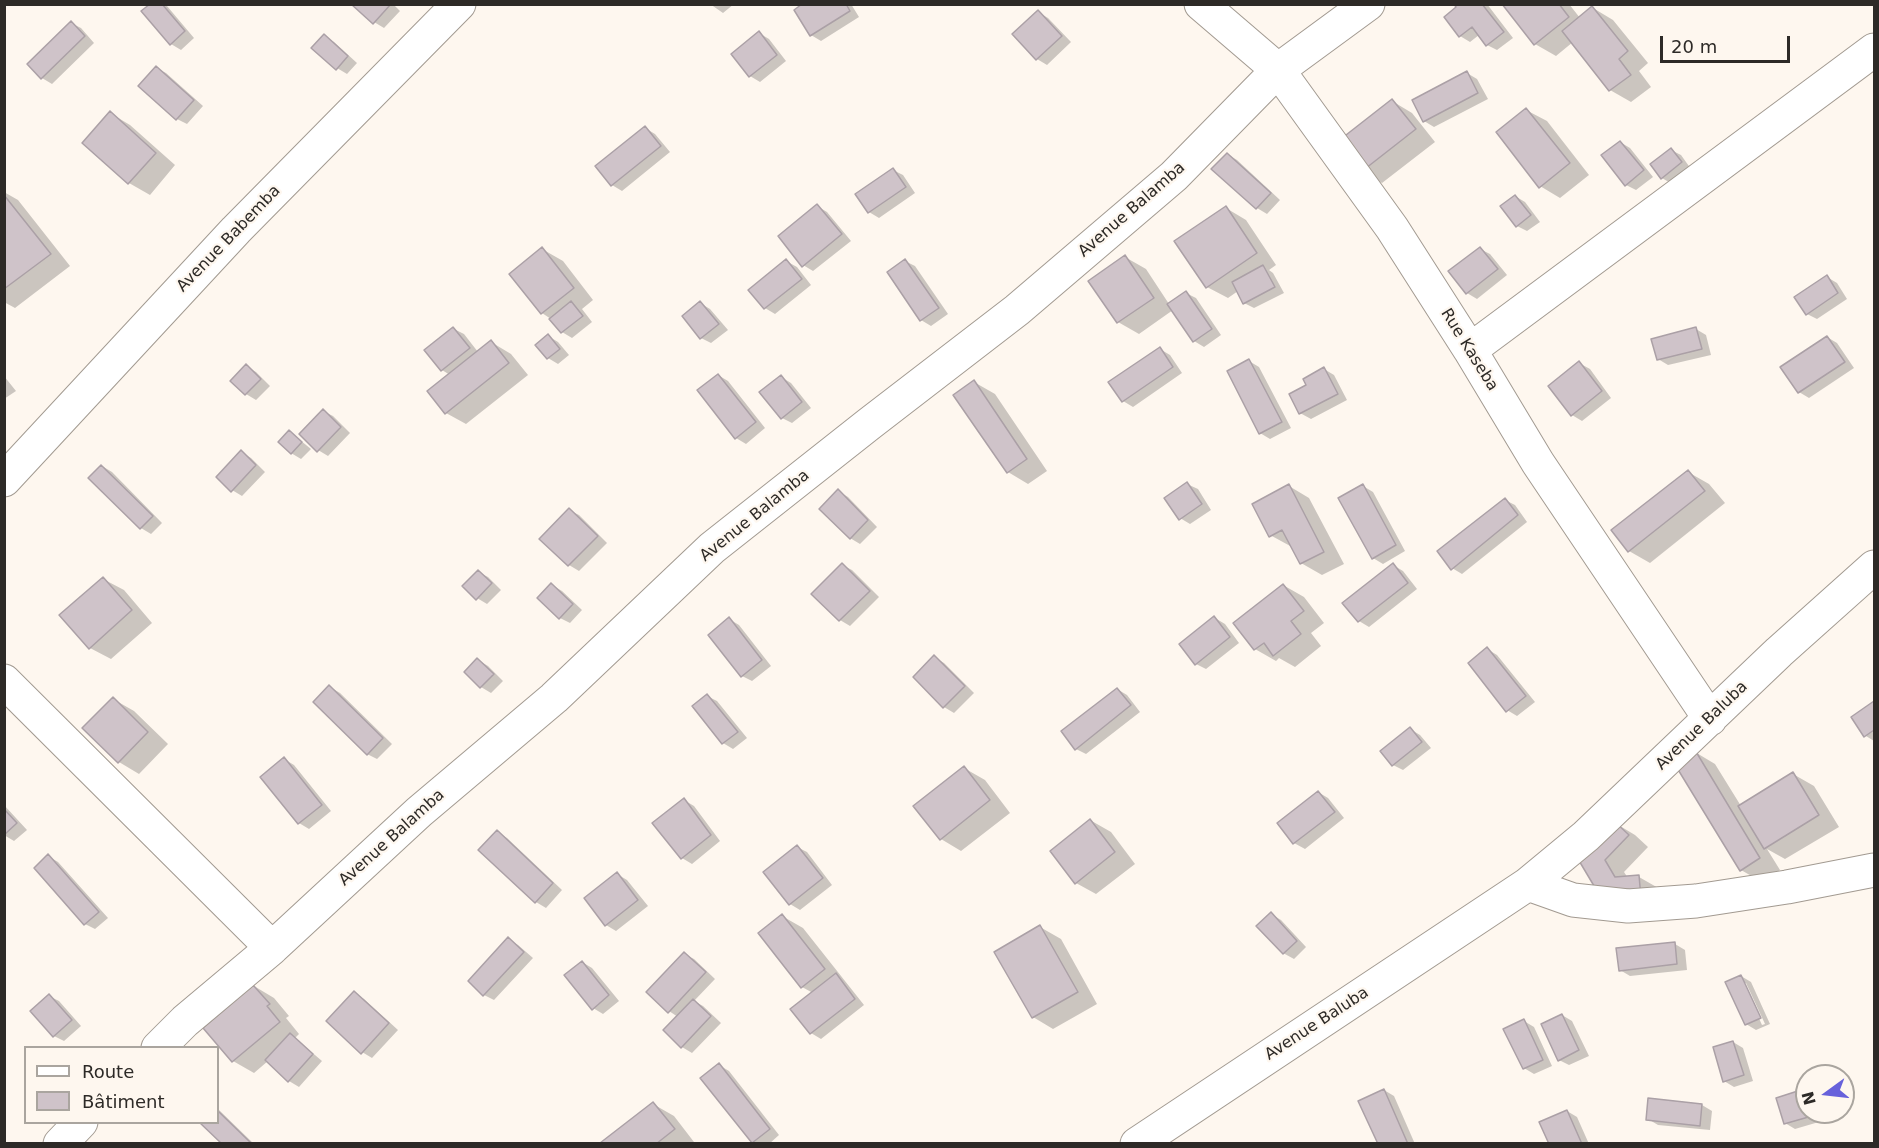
<!DOCTYPE html>
<meta charset="utf-8">
<style>
body{margin:0}
#map{position:relative;width:1879px;height:1148px;overflow:hidden;background:#fef7ef;font-family:"DejaVu Sans",sans-serif}
canvas{display:block}
.frame{position:absolute;inset:0;border:6px solid #2d2a27;pointer-events:none}
.legend{position:absolute;left:24px;top:1046px;width:195px;height:78px;box-sizing:border-box;background:#fef7ef;border:2px solid #aaa59f;margin:0;padding:8px 10px;list-style:none;font-size:18px;color:#2d2a27}
.legend li{display:flex;align-items:center;gap:12px;height:30px}
.legend b{width:30px;border:2px solid #aaa59f}
.north{position:absolute;left:1795px;top:1064px;width:60px;height:60px;box-sizing:border-box;background:#fef7ef;border:2px solid #aaa59f;border-radius:50%;rotate:255deg;font-size:16px;font-weight:700;line-height:24px;text-align:center;color:#2d2a27}
.north::after{content:'';display:block;margin:auto;width:21px;height:27px;background:#6761db;clip-path:polygon(50% 0,100% 100%,50% 72%,0 100%)}
.scale{position:absolute;left:1660px;top:36px;width:130px;height:27px;box-sizing:border-box;border:3px solid #2d2a27;border-top:0;padding-left:8px;font-size:18px;line-height:21px;white-space:nowrap;color:#2d2a27;-webkit-text-stroke:4px #fef7ef;paint-order:stroke}
</style>
<div id="map">
<canvas width="1879" height="1148"></canvas>
<div class="frame"></div>
<ul class="legend">
<li><b style="height:8px;background:#fff"></b>Route</li>
<li><b style="height:16px;background:#cfc3c9"></b>Bâtiment</li>
</ul>
<div class="north">N</div>
<div class="scale">20 m</div>
</div>
<script>
const ctx = document.querySelector('canvas').getContext('2d');
ctx.lineJoin = 'round';
function fillPath(path, color) {
  ctx.fillStyle = color;
  ctx.fill(path, 'evenodd');
}
function toPath(rows) {
  const path = new Path2D();
  for (const r of rows) {
    path.moveTo(r[0], r[1]);
    for (let i = 2; i < r.length; i += 2) path.lineTo(r[i], r[i + 1]);
  }
  return path;
}
function trace(path, color, width, dash) {
  ctx.strokeStyle = color;
  ctx.lineWidth = width;
  ctx.lineCap = dash ? 'butt' : 'round';
  ctx.setLineDash(dash || []);
  ctx.stroke(path);
}
function write(font, color, halo, rows, align = 'center') {
  ctx.font = font + ' "DejaVu Sans",sans-serif';
  ctx.lineWidth = 4.5;
  ctx.setLineDash([]);
  ctx.textBaseline = 'middle';
  ctx.strokeStyle = halo;
  ctx.fillStyle = color;
  for (const [text, x, y, turn = 0] of rows) {
    ctx.save();
    ctx.translate(x, y);
    ctx.rotate((+turn || 0) * Math.PI / 180);
    ctx.textAlign = isNaN(turn) ? turn : align;
    if (halo) ctx.strokeText(text, 0, 0);
    ctx.fillText(text, 0, 0);
    ctx.restore();
  }
}
fillPath(toPath([
 [152,4,167,6,194,38,181,50,171,44],
 [354,4,393,4,400,11,384,28,374,22],
 [710,4,734,4,723,13],
 [804,4,851,4,859,17,821,41,811,35],
 [1456,4,1487,4,1513,38,1497,50,1487,45,1479,35,1470,42,1460,36,1446,17,1458,8],
 [1504,4,1569,4,1580,18,1593,8,1613,20,1648,63,1639,71,1651,87,1631,102,1610,90,1573,42,1556,56,1535,44],
 [1038,12,1048,18,1071,42,1047,65,1037,59],
 [71,23,81,28,94,43,52,84,42,78,29,64],
 [759,33,769,39,786,61,760,82,750,76],
 [324,36,334,42,357,63,347,74,337,68],
 [156,68,166,73,203,106,187,124,177,119],
 [1467,73,1477,79,1488,99,1434,127,1424,121],
 [1392,101,1412,113,1435,142,1382,183,1362,171],
 [1526,110,1547,121,1589,175,1560,198,1540,186],
 [110,113,130,125,175,165,150,195,129,183,84,143],
 [645,128,655,134,670,152,622,191,612,185],
 [1620,142,1630,148,1653,177,1636,190,1626,185],
 [1671,150,1681,155,1691,169,1672,184,1662,178],
 [1227,154,1237,160,1280,200,1267,214,1257,208,1213,169],
 [893,170,903,175,915,193,879,218,869,212,857,195],
 [4,192,18,200,70,266,15,308,4,302],
 [1515,196,1525,202,1540,222,1527,231,1517,226],
 [817,206,827,212,851,241,813,271,803,265],
 [1226,208,1246,220,1276,265,1269,270,1273,273,1284,293,1254,308,1244,303,1238,291,1228,298,1207,287],
 [542,249,563,261,593,300,582,309,592,322,572,338,562,332,551,319,542,313],
 [1480,249,1490,254,1507,275,1477,299,1467,293],
 [1125,257,1146,269,1169,304,1186,293,1196,298,1221,335,1204,347,1194,341,1173,310,1139,334,1118,322,1090,281],
 [786,261,797,267,811,285,775,314,765,308],
 [905,261,915,266,948,314,931,326,921,320],
 [1827,277,1837,283,1847,299,1817,319,1807,314],
 [700,303,710,309,728,330,711,343,701,338],
 [454,329,464,334,478,352,491,342,511,354,528,375,466,424,446,413,450,375,442,370],
 [1696,329,1706,335,1711,355,1668,365,1658,359],
 [548,336,558,342,569,355,558,364,548,358],
 [1827,337,1837,343,1854,368,1809,398,1799,392],
 [1160,349,1170,355,1182,373,1133,407,1123,401],
 [1249,361,1259,367,1291,428,1270,439,1260,433],
 [1579,363,1590,369,1611,398,1582,421,1572,415],
 [246,366,256,372,270,386,256,400,246,394],
 [1324,369,1334,375,1347,400,1311,419,1300,413,1291,394,1308,385],
 [718,375,728,381,765,428,746,444,736,438],
 [4,376,16,391,4,399],
 [781,377,791,383,811,408,792,423,782,418],
 [974,382,995,394,1047,471,1028,484,1008,472],
 [323,411,333,416,350,433,328,456,318,450],
 [290,432,311,449,301,459,291,453],
 [241,452,251,458,265,472,242,496,232,490],
 [102,466,112,472,162,523,151,534,141,528,90,478],
 [1688,472,1709,484,1725,503,1650,563,1629,551,1613,531],
 [1187,484,1198,489,1211,510,1190,524,1180,518],
 [1289,486,1309,498,1344,564,1322,575,1301,563,1292,547,1270,535],
 [1363,486,1373,492,1405,551,1383,564,1373,558],
 [838,491,848,497,877,527,860,544,850,538],
 [1505,500,1515,505,1527,522,1462,574,1452,568],
 [569,510,579,515,607,543,579,571,569,565,542,538],
 [842,565,852,570,879,597,850,626,840,620,813,594],
 [1393,565,1403,571,1417,589,1369,627,1359,621,1344,603],
 [478,572,488,577,501,590,487,604,477,598],
 [103,579,124,590,152,623,111,659,90,648],
 [552,585,562,591,582,610,570,623,560,618],
 [1283,585,1304,597,1324,623,1311,633,1321,646,1295,667,1279,658,1276,661,1255,649],
 [1215,618,1225,624,1239,643,1206,669,1196,664],
 [729,619,739,625,771,666,752,681,742,676],
 [1487,649,1497,655,1535,702,1517,716,1507,710],
 [934,657,944,663,974,693,954,713,944,707,915,677],
 [478,660,488,666,503,681,491,693,481,687,466,672],
 [330,687,340,693,392,744,377,759,367,754],
 [1117,689,1127,695,1140,712,1086,754,1076,749],
 [707,696,717,701,747,738,733,749,723,743],
 [113,699,134,711,168,744,139,774,119,762],
 [1874,702,1874,741,1866,736,1853,717],
 [1410,729,1420,735,1431,748,1403,770,1393,765],
 [1695,752,1715,764,1741,806,1793,774,1814,786,1839,827,1785,859,1767,849,1780,870,1762,882,1741,870],
 [284,759,294,765,331,811,309,829,299,823],
 [964,768,985,780,1010,813,961,851,941,839],
 [1318,792,1328,798,1344,818,1305,849,1294,843,1279,823],
 [684,800,694,806,720,841,692,864,682,858],
 [4,805,27,830,14,841,4,835],
 [1090,820,1111,832,1135,864,1096,894,1076,883],
 [1615,823,1635,835,1648,847,1624,872,1628,878,1639,877,1660,889,1661,909,1580,859],
 [497,832,507,838,562,890,546,908,536,902,480,850],
 [797,847,807,852,832,885,800,910,790,904],
 [48,856,58,862,108,918,95,929,85,924],
 [617,874,627,880,648,906,616,931,606,925,586,899],
 [1271,914,1281,920,1306,947,1294,959,1283,953],
 [782,916,803,928,864,1005,821,1039,811,1033,813,993,802,987],
 [1040,927,1061,939,1097,1004,1053,1029,1033,1017],
 [508,939,518,945,533,958,494,1000,484,995,470,981],
 [1675,944,1685,950,1687,970,1630,976,1620,970],
 [684,954,694,959,715,979,694,1001,703,1006,721,1023,692,1053,682,1047,665,1030,678,1017,669,1011],
 [582,962,592,968,619,1001,603,1014,593,1008],
 [1741,976,1751,982,1770,1024,1756,1030,1746,1024],
 [1743,983,1746,983,1765,1024,1762,1025],
 [254,986,274,998,289,1016,286,1018,299,1034,295,1038,322,1061,299,1087,289,1081,268,1061,254,1073,233,1061,205,1028],
 [354,993,364,999,398,1030,372,1058,362,1052],
 [49,996,59,1001,81,1026,64,1041,54,1036],
 [1562,1015,1572,1021,1589,1056,1569,1065,1559,1060],
 [1524,1021,1534,1027,1552,1066,1534,1074,1524,1068],
 [1733,1042,1743,1048,1753,1081,1734,1087,1724,1081],
 [719,1065,729,1071,779,1135,769,1144,753,1142],
 [1384,1090,1394,1096,1415,1144,1380,1144],
 [1807,1090,1807,1112,1843,1112,1843,1105,1846,1114,1795,1129,1785,1123],
 [653,1104,674,1116,694,1142,692,1144,602,1144],
 [1702,1105,1712,1111,1710,1130,1658,1125,1648,1119],
 [218,1109,254,1144,224,1144,218,1122],
 [1567,1111,1577,1117,1589,1144,1550,1144]
]), '#0003');
const building = toPath([
 [150,4,162,4,185,31,170,45,141,11,150,4],
 [351,4,391,4,373,24,351,4],
 [802,4,846,4,850,11,810,36,794,10,802,4],
 [1454,4,1482,4,1504,32,1486,46,1472,27,1459,37,1444,17,1456,7,1454,4],
 [1502,4,1559,4,1569,17,1534,45,1502,4],
 [1592,6,1628,51,1619,59,1631,75,1609,91,1562,31,1592,6],
 [1038,10,1062,36,1036,60,1012,34,1038,10],
 [71,21,85,36,41,79,27,64,71,21],
 [759,31,777,55,749,77,731,54,759,31],
 [324,34,348,56,336,70,311,48,324,34],
 [156,66,194,100,176,120,138,86,156,66],
 [1467,71,1478,93,1423,122,1412,100,1467,71],
 [1392,99,1416,129,1361,172,1337,142,1392,99],
 [1526,108,1570,163,1539,188,1496,132,1526,108],
 [110,111,156,153,128,184,82,143,110,111],
 [645,126,661,146,611,186,595,166,645,126],
 [1620,141,1644,170,1625,186,1601,155,1620,141],
 [1671,148,1682,162,1661,179,1650,164,1671,148],
 [1227,153,1271,193,1256,209,1211,169,1227,153],
 [893,168,906,187,868,213,855,194,893,168],
 [4,195,51,254,4,289,4,195],
 [1515,195,1531,215,1516,227,1500,206,1515,195],
 [817,204,842,234,802,267,778,236,817,204],
 [1226,206,1257,253,1206,288,1174,241,1226,206],
 [542,247,574,288,541,314,509,274,542,247],
 [1480,247,1498,269,1466,294,1448,271,1480,247],
 [1125,255,1154,298,1117,323,1088,281,1125,255],
 [786,259,802,279,764,309,748,290,786,259],
 [905,259,939,308,920,321,887,272,905,259],
 [1263,265,1275,287,1243,304,1232,282,1263,265],
 [1827,275,1838,293,1806,315,1794,297,1827,275],
 [1186,291,1212,329,1193,342,1167,304,1186,291],
 [571,301,583,316,561,333,549,319,571,301],
 [700,301,719,324,700,339,682,316,700,301],
 [453,327,470,348,441,371,424,350,453,327],
 [1696,327,1702,349,1657,360,1651,339,1696,327],
 [548,334,560,349,547,359,535,345,548,334],
 [1827,336,1845,362,1798,393,1780,367,1827,336],
 [491,340,509,363,445,414,427,391,491,340],
 [1160,347,1173,367,1122,402,1108,382,1160,347],
 [1249,359,1282,422,1259,434,1227,371,1249,359],
 [1579,361,1602,391,1571,416,1548,386,1579,361],
 [246,364,261,379,245,395,230,381,246,364],
 [1324,367,1338,394,1299,414,1289,394,1306,385,1303,379,1324,367],
 [718,374,756,422,735,439,697,390,718,374],
 [781,375,802,402,781,419,759,392,781,375],
 [974,380,1027,459,1007,473,953,395,974,380],
 [323,409,341,427,317,452,299,434,323,409],
 [289,430,302,442,291,454,278,442,289,430],
 [241,450,256,465,231,492,216,477,241,450],
 [101,465,153,516,140,529,88,478,101,465],
 [1688,470,1705,491,1628,552,1611,530,1688,470],
 [1187,482,1202,504,1179,520,1164,498,1187,482],
 [1289,484,1324,552,1300,564,1282,530,1269,537,1252,504,1289,484],
 [1363,484,1396,545,1372,559,1338,498,1363,484],
 [838,489,868,520,850,539,819,509,838,489],
 [1505,498,1518,515,1451,570,1437,551,1505,498],
 [569,508,598,536,568,566,539,539,569,508],
 [842,563,870,591,839,621,811,594,842,563],
 [1393,563,1408,583,1358,622,1342,603,1393,563],
 [478,570,492,583,476,600,462,586,478,570],
 [103,577,132,610,89,649,59,615,103,577],
 [551,583,573,604,559,619,537,598,551,583],
 [1283,584,1304,611,1291,621,1301,634,1273,656,1264,643,1254,650,1233,623,1283,584],
 [1214,616,1230,637,1195,665,1179,644,1214,616],
 [729,617,762,660,741,677,708,635,729,617],
 [1487,647,1526,696,1506,712,1468,663,1487,647],
 [934,655,965,686,943,708,913,677,934,655],
 [477,658,494,674,480,688,464,672,477,658],
 [329,685,383,738,367,755,313,702,329,685],
 [1117,688,1131,705,1075,750,1061,731,1117,688],
 [707,694,738,732,722,744,692,706,707,694],
 [113,697,148,732,118,763,82,728,113,697],
 [1874,701,1874,730,1864,737,1851,717,1874,701],
 [1410,727,1422,742,1392,766,1380,751,1410,727],
 [1695,750,1760,858,1740,871,1674,763,1695,750],
 [284,757,322,805,298,824,260,777,284,757],
 [964,766,990,800,940,840,913,806,964,766],
 [1793,772,1819,815,1764,849,1738,806,1793,772],
 [1318,791,1335,812,1293,844,1277,823,1318,791],
 [684,798,711,835,681,859,652,823,684,798],
 [4,809,17,823,4,835,4,809],
 [1090,819,1115,852,1075,884,1050,851,1090,819],
 [1614,821,1629,835,1605,860,1615,877,1639,875,1641,898,1603,901,1578,859,1614,821],
 [497,830,553,883,535,903,478,850,497,830],
 [797,845,823,878,789,905,763,872,797,845],
 [48,854,99,912,84,925,34,868,48,854],
 [617,872,638,900,605,926,584,898,617,872],
 [1271,912,1297,941,1283,954,1256,926,1271,912],
 [782,914,825,969,801,988,758,933,782,914],
 [1040,925,1078,992,1032,1018,994,952,1040,925],
 [508,937,524,952,483,996,468,981,508,937],
 [1675,942,1677,964,1619,971,1616,948,1675,942],
 [684,952,706,972,668,1013,646,992,684,952],
 [582,961,609,995,592,1010,564,975,582,961],
 [836,973,855,999,810,1034,790,1009,836,973],
 [1741,975,1761,1018,1745,1025,1725,982,1741,975],
 [253,985,270,1004,267,1006,280,1022,232,1062,203,1028,253,985],
 [354,991,389,1023,361,1054,326,1021,354,991],
 [49,994,72,1020,53,1037,30,1011,49,994],
 [693,999,711,1016,681,1048,663,1030,693,999],
 [1562,1014,1579,1050,1558,1061,1541,1024,1562,1014],
 [1524,1019,1543,1060,1523,1069,1503,1029,1524,1019],
 [290,1033,313,1054,288,1082,265,1060,290,1033],
 [1733,1041,1744,1075,1723,1082,1713,1047,1733,1041],
 [719,1063,770,1129,752,1143,700,1078,719,1063],
 [1807,1088,1807,1112,1826,1112,1784,1124,1776,1098,1807,1088],
 [1384,1089,1408,1144,1378,1144,1358,1101,1384,1089],
 [1648,1098,1702,1104,1700,1126,1646,1120,1648,1098],
 [653,1102,675,1129,656,1144,600,1143,653,1102],
 [1567,1110,1582,1144,1549,1144,1539,1122,1567,1110],
 [218,1111,252,1144,222,1144,199,1122,218,1122,218,1111]
]);
fillPath(building, '#cfc3c9');
trace(building, '#aba0a6', 1.5);
const minor = toPath([
 [1201,4,1278,70,1392,228,1470,350,1538,463,1710,719],
 [1470,350,1874,50],
 [4,480,236,230,459,4],
 [4,681,272,948],
 [1528,884,1573,900,1628,906,1696,901,1787,887,1874,870],
 [158,1048,185,1021,272,948,419,812,554,698,712,548,869,424,1017,310,1174,176,1278,70,1368,4],
 [60,1144,81,1122],
 [1137,1144,1528,884,1586,836,1779,652,1874,567]
]);
trace(minor, '#a29a91', 35);
trace(minor, '#fff', 33);
write('16px', '#2d2a27', '#fef7ef', [
 ["Avenue Balamba",1132,210,-41],
 ["Avenue Babemba",229,239,-46],
 ["Rue Kaseba",1469,350,58],
 ["Avenue Balamba",755,516,-39],
 ["Avenue Baluba",1702,726,-44],
 ["Avenue Balamba",392,838,-42],
 ["Avenue Baluba",1317,1024,-33]
]);
</script>
